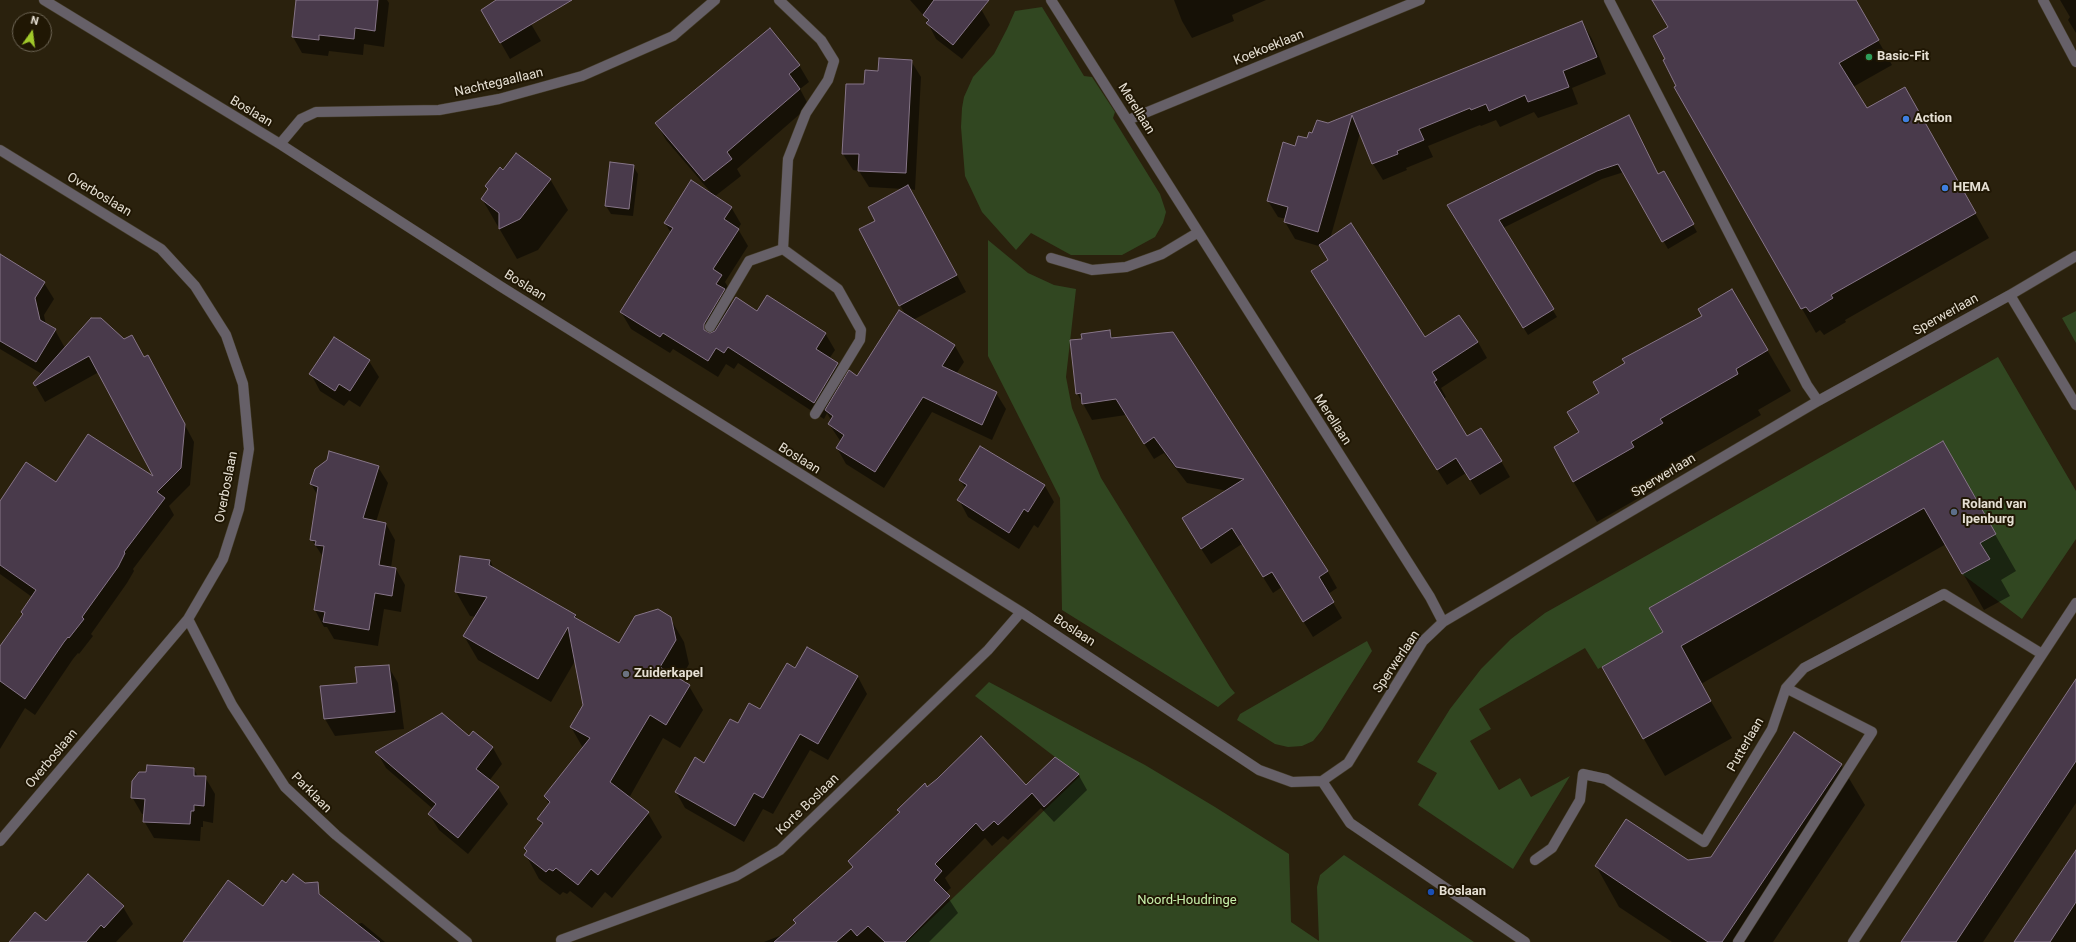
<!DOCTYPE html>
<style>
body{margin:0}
#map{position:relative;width:2076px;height:942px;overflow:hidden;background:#2a210d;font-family:Roboto,sans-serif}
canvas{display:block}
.north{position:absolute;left:12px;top:12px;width:40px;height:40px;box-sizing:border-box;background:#201704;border:1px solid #6f6757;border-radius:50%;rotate:14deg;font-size:11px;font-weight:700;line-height:16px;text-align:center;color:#e5dfd3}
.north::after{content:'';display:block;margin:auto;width:14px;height:18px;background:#a1c92a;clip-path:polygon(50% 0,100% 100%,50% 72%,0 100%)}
</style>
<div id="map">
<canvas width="2076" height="942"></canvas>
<div class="north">N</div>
</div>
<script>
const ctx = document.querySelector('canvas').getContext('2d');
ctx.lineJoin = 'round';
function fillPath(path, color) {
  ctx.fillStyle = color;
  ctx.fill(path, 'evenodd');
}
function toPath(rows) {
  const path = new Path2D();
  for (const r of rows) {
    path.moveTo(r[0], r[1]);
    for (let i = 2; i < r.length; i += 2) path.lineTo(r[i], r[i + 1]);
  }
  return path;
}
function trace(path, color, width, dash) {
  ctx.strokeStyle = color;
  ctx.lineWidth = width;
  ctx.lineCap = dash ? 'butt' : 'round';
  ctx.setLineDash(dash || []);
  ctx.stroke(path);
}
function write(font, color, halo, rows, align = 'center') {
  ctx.font = font + ' Roboto,sans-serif';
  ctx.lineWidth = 4;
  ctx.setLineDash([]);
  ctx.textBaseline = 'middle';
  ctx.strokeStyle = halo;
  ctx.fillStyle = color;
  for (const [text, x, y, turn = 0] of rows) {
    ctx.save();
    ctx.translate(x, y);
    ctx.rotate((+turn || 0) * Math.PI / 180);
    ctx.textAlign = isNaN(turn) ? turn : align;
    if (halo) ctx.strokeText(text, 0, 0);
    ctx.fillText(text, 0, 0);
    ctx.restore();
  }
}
fillPath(toPath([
 [1042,7,1084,76,1092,77,1115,112,1113,118,1160,194,1166,212,1163,223,1155,237,1122,255,1071,255,1031,233,1016,250,982,212,965,176,961,127,962,108,964,97,973,77,994,54,1007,29,1015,11],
 [988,240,1028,273,1054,285,1076,289,1066,377,1072,408,1101,478,1230,687,1235,693,1218,707,1062,610,1060,498,988,356],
 [2076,311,2076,343,2062,318],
 [1998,357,2076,491,2076,539,2022,619,1962,574,1989,559,1980,543,1995,533,1943,441,1649,608,1667,640,1650,640,1598,669,1585,648,1479,709,1491,729,1470,741,1499,790,1520,778,1531,797,1570,776,1513,869,1418,805,1437,773,1417,762,1450,709,1481,669,1511,639,1545,613],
 [1367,641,1372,651,1322,730,1313,741,1302,746,1288,747,1275,744,1237,720,1240,714],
 [989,682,1145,765,1215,807,1289,854,1291,922,1319,941,1317,887,1320,875,1344,855,1474,942,907,942,1080,776,975,696]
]), '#314721');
fillPath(toPath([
 [297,0,387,0,389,3,384,47,364,44,363,55,329,51,328,56,302,53,293,37],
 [498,0,517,0,541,41,510,59,482,10],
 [910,0,969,0,981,9,990,25,962,59,936,39,925,17],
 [1174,0,1266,0,1232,15,1234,21,1192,38,1182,21],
 [1653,0,1855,0,1892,65,1853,87,1866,109,1918,112,1989,238,1845,320,1846,322,1824,335,1820,330,1816,333,1675,88,1677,86,1666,59,1669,28],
 [2060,0,2076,0,2076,33,2068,20,2070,17],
 [1582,22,1592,39,1606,74,1572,88,1578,104,1538,118,1534,112,1500,127,1496,120,1481,126,1480,125,1428,146,1433,157,1406,168,1407,170,1383,180,1373,164,1360,133,1330,239,1424,338,1459,316,1478,342,1487,358,1441,388,1446,397,1443,399,1467,438,1501,461,1510,477,1480,495,1466,473,1447,485,1322,287,1329,261,1322,247,1295,239,1285,222,1286,219,1278,217,1268,201,1296,147,1328,124],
 [911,61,921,77,915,190,910,189,966,292,913,320,955,346,964,362,956,374,996,393,1006,409,992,440,932,412,884,488,846,464,837,448,841,442,829,424,831,420,827,413,824,419,738,363,734,369,726,364,718,377,673,349,670,353,631,329,621,312,671,233,665,223,713,195,666,140,657,124,799,65,809,82,800,89,809,106,737,169,741,176,714,197,731,207,741,224,738,229,748,246,725,282,731,292,728,297,732,304,825,333,835,350,829,359,837,364,846,378,858,377,906,316,900,305,876,221,903,189,869,187,859,171,853,170,843,154,865,85,879,72],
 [1628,116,1659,177,1666,177,1697,232,1668,249,1624,172,1602,179,1503,228,1557,317,1528,335,1453,214],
 [633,166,638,174,633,216,611,214,606,206],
 [503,171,550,179,568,210,538,250,517,259,482,199,488,190,486,186],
 [0,255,44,283,54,299,44,315,46,325,55,330,65,348,144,358,148,356,194,442,190,485,169,506,174,515,133,569,134,571,127,583,91,634,93,636,79,654,78,653,73,659,35,715,25,708,0,749,0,648,23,615,22,612,32,597,0,574,0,505,56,483,156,479,99,372,45,402,34,383,42,374,0,349],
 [1732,290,1791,391,1758,410,1761,415,1683,460,1686,465,1653,483,1656,488,1597,522,1573,481,1581,433,1600,394,1703,316],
 [1109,331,1114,339,1172,333,1328,572,1337,588,1328,594,1342,618,1313,637,1282,587,1273,593,1242,544,1211,564,1192,535,1228,491,1187,483,1164,453,1154,459,1126,415,1092,420,1077,393,1083,340],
 [369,361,379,377,360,407,349,400,344,406,320,391,311,374],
 [1942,442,2016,571,2001,580,2010,596,1984,610,1946,544,1701,684,1732,738,1665,776,1603,667,1664,633],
 [378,467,388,483,376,522,386,524,395,540,391,568,396,569,405,585,401,612,384,609,378,646,334,639,327,627,324,627,315,610,323,557,312,540,318,496,311,484],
 [960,480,1045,486,1054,502,1038,528,1034,525,1019,549,968,517,959,500,966,489],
 [490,560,494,569,575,615,578,620,619,645,670,618,684,642,689,664,680,680,689,686,703,710,680,748,663,738,629,798,648,813,662,837,612,898,605,892,592,908,570,891,567,894,563,892,560,895,539,879,526,855,527,852,525,848,542,826,538,819,549,804,545,796,583,748,571,727,584,705,575,661,551,702,478,660,464,636,476,617,470,616,456,592],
 [807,648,858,677,867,694,828,760,810,750,773,814,763,809,744,842,685,808,676,792,704,764,738,724,761,710,795,670],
 [388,666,398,683,404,729,335,736,325,719,321,687,358,684],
 [2076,681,2076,803,1983,942,1901,942],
 [469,738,493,748,502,764,489,781,498,788,508,804,468,854,439,830,429,814,433,809,386,768,377,752],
 [981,738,1026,786,1078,774,1087,790,1054,822,1041,808,1008,840,1003,836,992,846,985,838,945,878,951,888,945,893,958,913,929,942,764,942,799,928,853,868,849,862,900,813,898,810,927,788],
 [1841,765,1865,805,1773,942,1672,942,1619,907,1596,866,1688,861,1711,858],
 [194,769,198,777,205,777,215,794,213,823,203,821,203,827,201,827,200,841,154,838,144,821,145,814,142,814,132,797],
 [2076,851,2076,942,2015,942],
 [123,907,133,924,116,942,10,942,46,923],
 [362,923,385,942,315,942,355,924]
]), '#0007');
const building = toPath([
 [296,0,378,0,375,31,355,28,354,39,319,35,319,40,292,37,296,0],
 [496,0,572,0,500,43,481,10,496,0],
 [934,0,989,0,953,45,926,23,929,20,923,15,934,0],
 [1652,0,1856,0,1879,40,1839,63,1867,108,1905,87,1976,213,1831,295,1833,298,1810,312,1806,307,1801,309,1674,87,1676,86,1663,60,1665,59,1653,36,1668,27,1652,0],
 [1582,21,1597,57,1563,71,1569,87,1528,102,1525,95,1489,111,1486,104,1471,110,1470,108,1419,129,1424,140,1397,151,1398,154,1372,164,1352,115,1318,232,1284,222,1288,207,1267,201,1283,142,1295,146,1298,136,1307,138,1309,132,1312,133,1317,120,1328,123,1582,21],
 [770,28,800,65,789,74,800,89,727,152,732,159,704,181,655,123,770,28],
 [879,58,912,60,906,173,858,171,859,154,842,154,846,84,864,84,865,70,878,71,879,58],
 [1629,115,1658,174,1664,171,1694,224,1662,242,1618,164,1597,171,1499,220,1554,309,1523,328,1447,205,1629,115],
 [516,153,551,179,520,219,499,229,499,213,481,199,488,189,485,186,500,167,503,170,516,153],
 [610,162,634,165,629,209,605,206,610,162],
 [691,180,732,207,724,219,739,229,713,269,722,275,716,284,725,289,704,324,704,330,710,333,715,331,736,297,757,311,767,295,826,333,816,349,838,363,814,403,728,347,724,353,716,348,708,361,663,333,660,337,620,312,673,228,664,223,691,180],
 [908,185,957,275,899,306,859,229,875,221,868,207,908,185],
 [1351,223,1425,337,1459,315,1478,342,1432,372,1437,380,1434,382,1467,436,1481,428,1502,461,1470,480,1456,458,1437,470,1311,271,1328,260,1319,245,1351,223],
 [0,254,45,282,35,298,40,320,56,329,36,362,0,341,0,254],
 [1732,289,1768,350,1736,369,1738,374,1660,419,1663,423,1631,442,1634,447,1573,482,1554,447,1579,432,1567,412,1599,393,1593,382,1625,363,1622,359,1702,316,1698,309,1732,289],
 [899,310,955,345,942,366,997,392,982,425,923,397,875,472,836,448,844,435,828,424,833,416,825,410,849,370,857,376,899,310],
 [91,318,101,318,124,339,132,335,144,357,148,355,185,424,181,468,157,492,165,498,124,552,125,553,118,567,82,617,84,619,69,638,68,637,64,642,25,699,0,681,0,646,23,614,21,612,36,590,0,565,0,501,26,462,56,482,88,434,153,476,89,356,35,386,33,383,91,318],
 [1110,330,1111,338,1173,332,1328,571,1319,577,1334,602,1303,622,1272,572,1263,577,1232,528,1201,549,1182,518,1244,479,1176,467,1154,437,1144,444,1116,399,1082,404,1081,393,1076,394,1070,340,1082,339,1081,334,1110,330],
 [334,337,370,360,350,391,339,384,335,391,309,374,334,337],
 [1943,441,1996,534,1980,543,1990,559,1962,574,1924,508,1681,646,1711,701,1643,739,1602,667,1663,632,1649,608,1943,441],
 [980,446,1045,485,1028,512,1024,509,1009,533,957,500,967,485,959,480,980,446],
 [329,451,379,466,363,518,386,523,379,565,396,568,392,596,375,593,369,630,323,622,325,612,314,610,324,546,315,545,316,541,310,540,318,487,310,484,315,469,327,460,329,451],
 [460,556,490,560,489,565,576,615,574,617,619,643,635,616,658,609,671,617,676,640,660,667,690,685,666,725,650,715,610,782,649,812,598,875,591,869,578,885,556,868,553,871,549,869,546,872,524,855,527,851,524,848,543,823,537,819,550,802,544,796,590,738,570,727,583,705,568,627,538,679,463,636,487,597,455,592,460,556],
 [807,647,858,676,818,744,800,734,763,798,754,793,735,826,675,792,695,757,704,763,730,719,738,723,749,703,760,709,787,663,795,668,807,647],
 [389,665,395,712,324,719,320,686,357,683,355,667,389,665],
 [2076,679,2076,761,1956,942,1901,942,2076,679],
 [442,713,469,736,473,731,493,747,476,769,499,787,458,838,428,814,436,804,375,752,442,713],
 [1794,732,1842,764,1722,942,1708,942,1595,866,1626,819,1688,860,1711,857,1794,732],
 [981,736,1026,785,1055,757,1079,774,1044,807,1032,793,998,825,994,821,983,831,976,823,935,864,942,871,934,880,950,896,905,942,885,942,868,926,857,936,851,929,836,942,774,942,796,923,793,920,853,867,848,861,900,812,897,810,925,783,927,787,937,779,981,736],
 [147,765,194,768,194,776,206,776,204,806,194,805,194,811,191,811,190,824,143,822,145,799,131,798,132,781,139,772,146,772,147,765],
 [2076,850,2076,902,2050,942,2014,942,2076,850],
 [88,874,124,906,104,928,101,925,86,942,9,942,35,912,46,921,88,874],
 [293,874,305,883,318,882,319,894,380,942,183,942,228,880,263,906,282,880,286,883,293,874]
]);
fillPath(building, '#493a4b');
trace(building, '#867588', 1);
const minor = toPath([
 [44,0,280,144,500,286,1021,612,1259,770,1292,782,1322,781],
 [779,0,821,40,834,61,828,80,806,113,788,159,783,249,838,289,861,330,860,340,815,414],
 [1051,0,1430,597,1443,622],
 [1609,0,1807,385,1818,401],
 [2043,0,2076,62],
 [1128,120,1420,0],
 [280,144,301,119,316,112,439,110,499,99,582,76,673,36,715,0],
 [0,150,161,249,195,286,226,335,243,384,249,449,239,509,223,559,188,619,0,841],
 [1051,258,1092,270,1126,267,1162,254,1197,233],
 [2010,295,2076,405],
 [710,327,749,261,783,249],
 [188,619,232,705,285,787,336,835,467,942],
 [1322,781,1348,763,1423,641,1443,622,1818,401,2010,295,2076,256],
 [1322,781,1350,823,1525,942],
 [1535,860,1552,848,1580,800,1583,774,1606,779,1704,842,1772,729,1786,688,1804,668,1944,594,2042,654],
 [561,940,736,876,780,850,988,650,1021,612],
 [1738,942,1872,732,1786,688],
 [1853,942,2076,603]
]);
trace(minor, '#443c29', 11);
trace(minor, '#666068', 10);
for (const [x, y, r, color] of [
 [1869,57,4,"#2e9e5b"],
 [1906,119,4,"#3f7fe0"],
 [1945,188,4,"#3f7fe0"],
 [1954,512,4,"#5c6f8a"],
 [626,674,4,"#6b7280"],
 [1431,892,4,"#1a4fb4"]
]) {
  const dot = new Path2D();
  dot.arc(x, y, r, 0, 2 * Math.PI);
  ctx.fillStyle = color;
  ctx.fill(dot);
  trace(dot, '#201704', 1.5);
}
write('13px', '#e5dfd3', '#201704', [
 ["Koekoeklaan",1269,48,-22],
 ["Nachtegaallaan",499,83,-13],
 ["Merellaan",1136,109,58],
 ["Boslaan",251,112,31],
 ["Overboslaan",99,195,31],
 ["Boslaan",525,286,32],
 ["Sperwerlaan",1946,315,-29],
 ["Merellaan",1332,420,57],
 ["Boslaan",799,459,32],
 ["Sperwerlaan",1664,476,-31],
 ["Overboslaan",227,487,-79],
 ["Boslaan",1074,631,33],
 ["Sperwerlaan",1397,662,-56],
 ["Putterlaan",1746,745,-60],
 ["Overboslaan",52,759,-50],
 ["Parklaan",311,793,45],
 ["Korte Boslaan",808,805,-44]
]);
write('bold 13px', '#e5dfd3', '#201704', [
 ["Basic-Fit",1877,57],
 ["Action",1914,119],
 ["HEMA",1953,188],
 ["Roland van",1962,505],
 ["Ipenburg",1962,520],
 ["Zuiderkapel",634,674],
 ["Boslaan",1439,892]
], 'left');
write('13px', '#c7f0ab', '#201704', [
 ["Noord-Houdringe",1187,901]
]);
</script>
